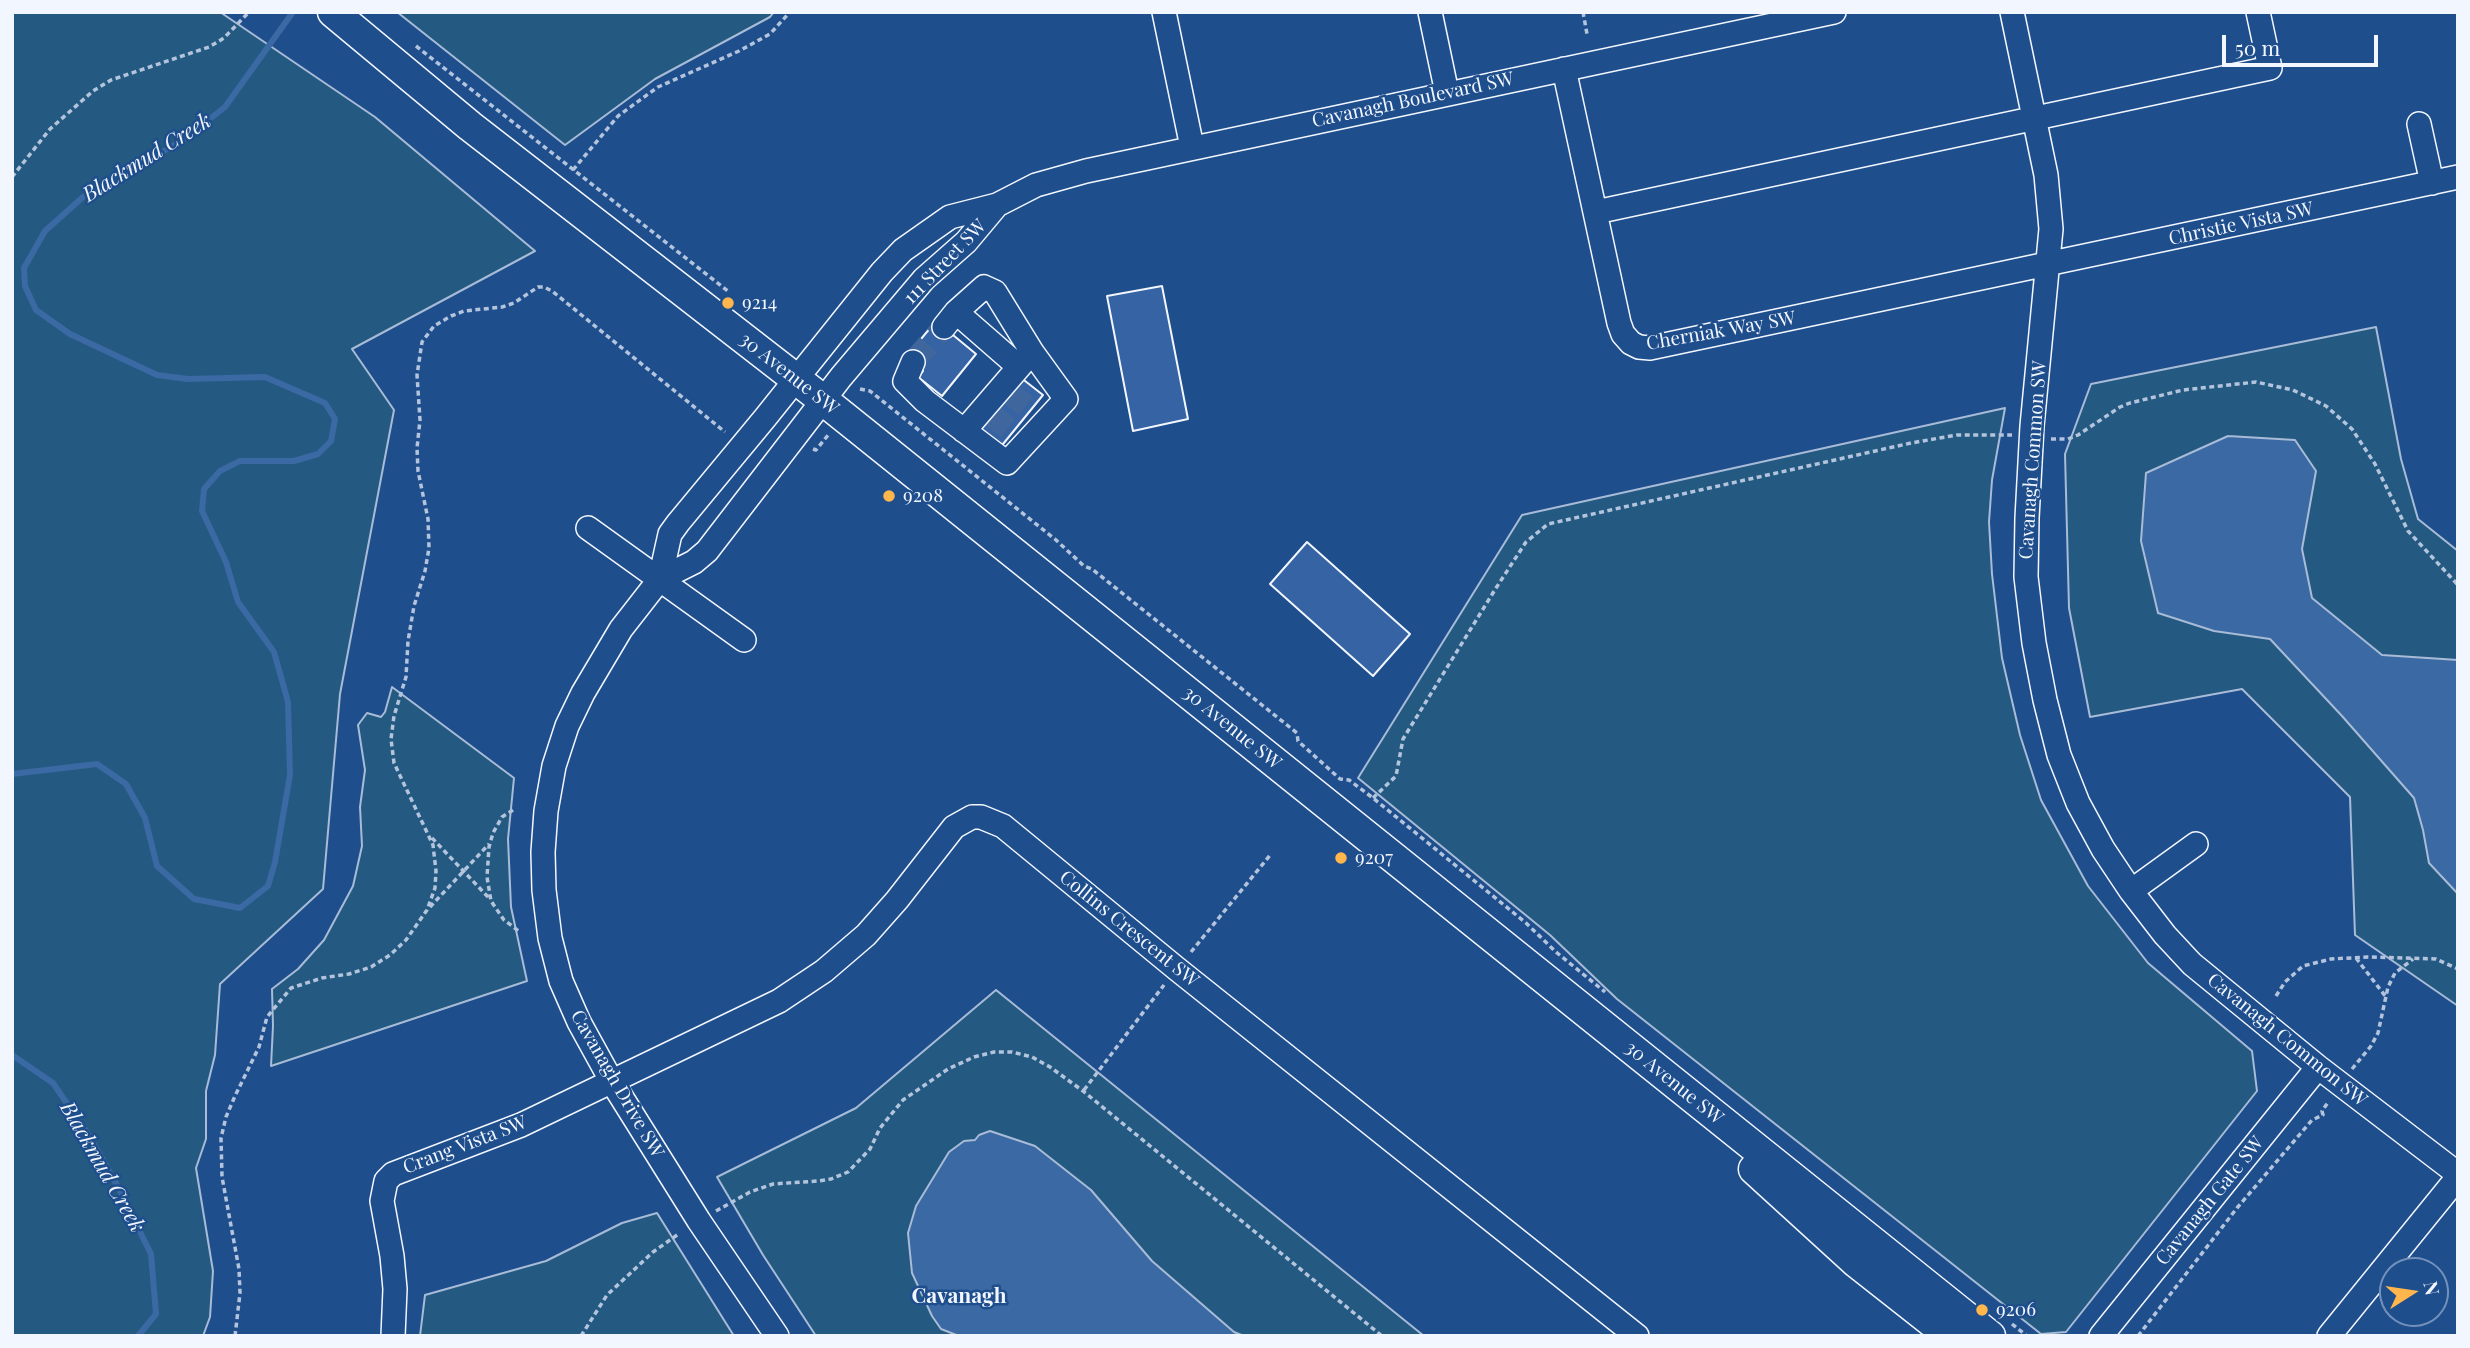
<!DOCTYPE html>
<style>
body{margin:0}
#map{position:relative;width:2470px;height:1348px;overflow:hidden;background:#1f4e8c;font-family:"Playfair Display",serif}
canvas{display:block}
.frame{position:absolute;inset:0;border:14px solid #f2f6ff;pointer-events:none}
.north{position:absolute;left:2379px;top:1257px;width:70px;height:70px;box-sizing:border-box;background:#1f4e8c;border:2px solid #7391ba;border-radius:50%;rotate:78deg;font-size:19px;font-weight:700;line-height:28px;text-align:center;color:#f2f6ff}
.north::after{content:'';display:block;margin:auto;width:24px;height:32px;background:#ffb74d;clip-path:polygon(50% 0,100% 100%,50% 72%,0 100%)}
.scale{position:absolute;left:2222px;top:35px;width:156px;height:32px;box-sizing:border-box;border:4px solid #f2f6ff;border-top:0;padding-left:9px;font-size:21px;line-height:24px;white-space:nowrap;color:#f2f6ff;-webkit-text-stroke:5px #1f4e8c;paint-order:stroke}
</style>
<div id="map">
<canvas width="2470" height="1348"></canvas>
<div class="frame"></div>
<div class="north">N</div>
<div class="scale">50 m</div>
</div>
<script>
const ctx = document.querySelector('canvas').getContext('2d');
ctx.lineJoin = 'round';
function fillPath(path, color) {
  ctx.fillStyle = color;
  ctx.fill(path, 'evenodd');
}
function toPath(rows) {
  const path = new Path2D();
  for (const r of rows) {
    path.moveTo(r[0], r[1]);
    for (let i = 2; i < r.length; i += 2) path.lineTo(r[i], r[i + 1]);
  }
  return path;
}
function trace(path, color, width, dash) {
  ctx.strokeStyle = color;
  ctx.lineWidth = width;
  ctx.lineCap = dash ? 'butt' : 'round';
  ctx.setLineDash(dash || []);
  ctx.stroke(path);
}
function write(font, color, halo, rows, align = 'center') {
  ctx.font = font + ' "Playfair Display",serif';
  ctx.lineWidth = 5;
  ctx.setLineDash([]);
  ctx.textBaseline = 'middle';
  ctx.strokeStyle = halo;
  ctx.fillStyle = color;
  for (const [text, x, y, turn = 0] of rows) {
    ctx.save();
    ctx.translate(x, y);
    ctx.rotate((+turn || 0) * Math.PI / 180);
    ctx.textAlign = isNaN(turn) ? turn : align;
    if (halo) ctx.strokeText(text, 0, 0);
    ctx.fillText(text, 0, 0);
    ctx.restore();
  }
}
const green = toPath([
 [12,12,220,12,375,117,535,251,352,349,394,410,340,694,323,889,220,984,215,1055,206,1091,206,1139,196,1168,213,1271,210,1317,203,1336,12,1336,12,12],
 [397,12,774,12,770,17,655,79,565,145,397,12],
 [2376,327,2401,459,2418,519,2458,551,2458,1006,2355,935,2350,797,2242,689,2090,717,2069,608,2065,454,2091,384,2376,327],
 [2005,408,1992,480,1989,522,1992,574,2002,658,2020,735,2041,800,2088,886,2148,963,2252,1051,2257,1091,2066,1332,2041,1334,1617,999,1550,935,1358,778,1522,515,2005,408],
 [392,687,514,778,508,839,511,907,527,981,271,1066,273,1026,272,989,298,969,324,940,353,886,362,846,360,807,365,770,358,725,367,713,381,717,385,712,392,687],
 [996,990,1424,1336,816,1336,763,1255,717,1177,856,1108,996,990],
 [657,1213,734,1336,420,1336,425,1295,546,1261,622,1223,657,1213]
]);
fillPath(green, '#245a82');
trace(green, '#a8bbd7', 2);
const water = toPath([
 [2228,436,2295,440,2316,471,2302,549,2312,598,2382,655,2458,660,2458,894,2429,863,2423,830,2414,798,2342,716,2270,639,2214,631,2158,613,2141,541,2146,473,2228,436],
 [990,1131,1035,1146,1091,1190,1152,1261,1234,1332,1244,1336,959,1336,941,1329,932,1316,912,1273,908,1233,916,1206,949,1152,964,1141,975,1140,979,1135,990,1131]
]);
fillPath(water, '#3b69a3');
trace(water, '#a8bbd7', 2);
trace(toPath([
 [12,774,97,764,126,784,145,818,157,866,194,899,240,908,268,886,275,862,290,775,288,702,274,652,238,602,226,562,202,511,204,489,220,471,240,461,294,461,318,454,331,441,335,419,325,403,265,377,188,379,157,375,70,334,36,310,25,286,24,268,45,231,83,197,183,140,225,107,293,12],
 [12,1055,53,1083,90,1137,118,1187,151,1254,156,1314,138,1336]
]), '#3b69a3', 6);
const building = toPath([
 [1162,286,1188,419,1133,431,1107,296,1162,286],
 [936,321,976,354,942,396,918,377,923,371,906,357,936,321],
 [1020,377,1043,395,999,449,976,431,1020,377],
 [1307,542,1410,634,1373,676,1270,584,1307,542]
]);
fillPath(building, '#3563a3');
trace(building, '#f2f6ff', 2);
trace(toPath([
 [913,362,944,327],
 [1008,392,1031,410],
 [990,414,1013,432]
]), '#3f679d', 23, [23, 11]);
const minor = toPath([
 [1164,12,1192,147],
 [1430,12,1447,93],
 [2012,12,2046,175,2051,229,2032,426,2027,518,2026,577,2034,643,2045,700,2059,755,2078,803,2103,849,2131,891,2165,935,2192,964,2318,1067,2458,1174],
 [1564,69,1619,323,1623,334,1631,343,1639,347,1650,348,2458,177],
 [2419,124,2432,183],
 [1596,212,2270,68,2258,12],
 [956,312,1018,366],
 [913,362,905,381,925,401,1007,463,1066,399,1032,352,995,292,984,287,956,312,944,327],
 [964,431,1032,352],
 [588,528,744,640],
 [660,579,670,534,678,523,765,418,882,272,903,250,950,217,997,205,1036,185,1086,171,1834,12],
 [2131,891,2196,844],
 [393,1336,395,1289,392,1256,382,1201,386,1181,393,1174,521,1125,779,1001,824,971,866,935,897,900,954,827,972,817,981,817,1003,826,1177,969,1637,1336],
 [777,1336,699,1221,612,1082,579,1022,561,981,550,938,544,890,543,852,546,811,554,766,567,726,583,693,621,629,660,579,694,562,707,551,841,377,924,279,966,242,997,205],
 [2101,1336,2318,1067],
 [2329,1336,2458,1177]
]);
const major = toPath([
 [333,12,470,126,823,400,1990,1336],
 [1754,1169,1856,1262,1950,1336]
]);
trace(minor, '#f2f6ff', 26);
trace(major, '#f2f6ff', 33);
trace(toPath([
 [1583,12,1587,34],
 [416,46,729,292],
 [573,170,618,116,658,87,739,51,770,34,790,12],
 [12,177,50,129,93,91,111,80,209,47,224,38,249,12],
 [860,389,870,391,1056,540,1084,566,1092,569,1297,733,1298,741,1340,779,1349,780,1373,798,1526,923,1556,952,1605,992],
 [2051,439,2068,439,2078,435,2120,407,2130,403,2183,390,2256,382,2293,390,2326,406,2352,429,2375,464,2408,531,2458,585],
 [813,449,816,450,829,434],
 [1373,798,1396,776,1403,739,1496,588,1526,542,1548,524,1911,443,1957,435,2012,435],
 [513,810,502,817,493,833,489,847,487,877,491,901,504,920,520,932],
 [432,838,489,898],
 [430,907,489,844],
 [1191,952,1271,854],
 [2356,958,2386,997],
 [2276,996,2285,982,2303,966,2331,959,2368,957,2436,959,2458,969],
 [2352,1069,2371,1046,2378,1033,2388,987,2395,973,2413,959],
 [1084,1090,1164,985],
 [716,1211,750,1192,773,1184,818,1181,831,1179,848,1172,870,1149,880,1128,903,1100,948,1069,974,1057,994,1052,1012,1052,1032,1057,1050,1067,1083,1091,1382,1336],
 [2012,1324,2027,1336],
 [235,1336,240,1293,239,1269,222,1177,221,1138,226,1117,235,1096,259,1047,267,1017,291,988,322,978,349,974,371,967,390,955,406,940,427,910,435,888,436,871,433,845,394,763,391,739,394,716,406,677,408,641,414,606,425,571,429,548,428,519,418,471,417,448,420,420,417,375,422,342,434,326,451,316,464,311,502,307,514,303,538,287,544,287,552,291,725,432],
 [581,1336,607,1295,653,1252,680,1233],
 [2138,1336,2237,1208,2312,1120,2323,1115,2322,1111,2329,1101]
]), '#b3c4dc', 3.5, [5, 3.5]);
trace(minor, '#1f4e8c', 23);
trace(major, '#1f4e8c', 30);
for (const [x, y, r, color] of [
 [728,303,7,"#ffb74d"],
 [889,496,7,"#ffb74d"],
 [1341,858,7,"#ffb74d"],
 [1982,1310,7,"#ffb74d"]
]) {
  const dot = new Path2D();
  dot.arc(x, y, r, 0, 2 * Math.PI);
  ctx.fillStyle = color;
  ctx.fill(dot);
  trace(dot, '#1f4e8c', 2.5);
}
write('19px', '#f2f6ff', '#1f4e8c', [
 ["Cavanagh Boulevard SW",1413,100,-12],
 ["Christie Vista SW",2241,224,-12],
 ["111 Street SW",945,262,-46],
 ["Cherniak Way SW",1721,331,-10],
 ["30 Avenue SW",789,374,38],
 ["Cavanagh Common SW",2033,460,-86],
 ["30 Avenue SW",1232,728,39],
 ["Collins Crescent SW",1129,929,39],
 ["Cavanagh Common SW",2287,1040,39],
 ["30 Avenue SW",1674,1083,39],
 ["Cavanagh Drive SW",617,1084,60],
 ["Crang Vista SW",465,1145,-21],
 ["Cavanagh Gate SW",2210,1201,-51]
]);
write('19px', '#f2f6ff', '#1f4e8c', [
 ["9214",742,303],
 ["9208",903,496],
 ["9207",1355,858],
 ["9206",1996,1310]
], 'left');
write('italic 21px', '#f2f6ff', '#1f4e8c', [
 ["Blackmud Creek",147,158,-32],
 ["Blackmud Creek",102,1167,60]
]);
write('bold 21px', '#f2f6ff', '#1f4e8c', [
 ["Cavanagh",959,1296]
]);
</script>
